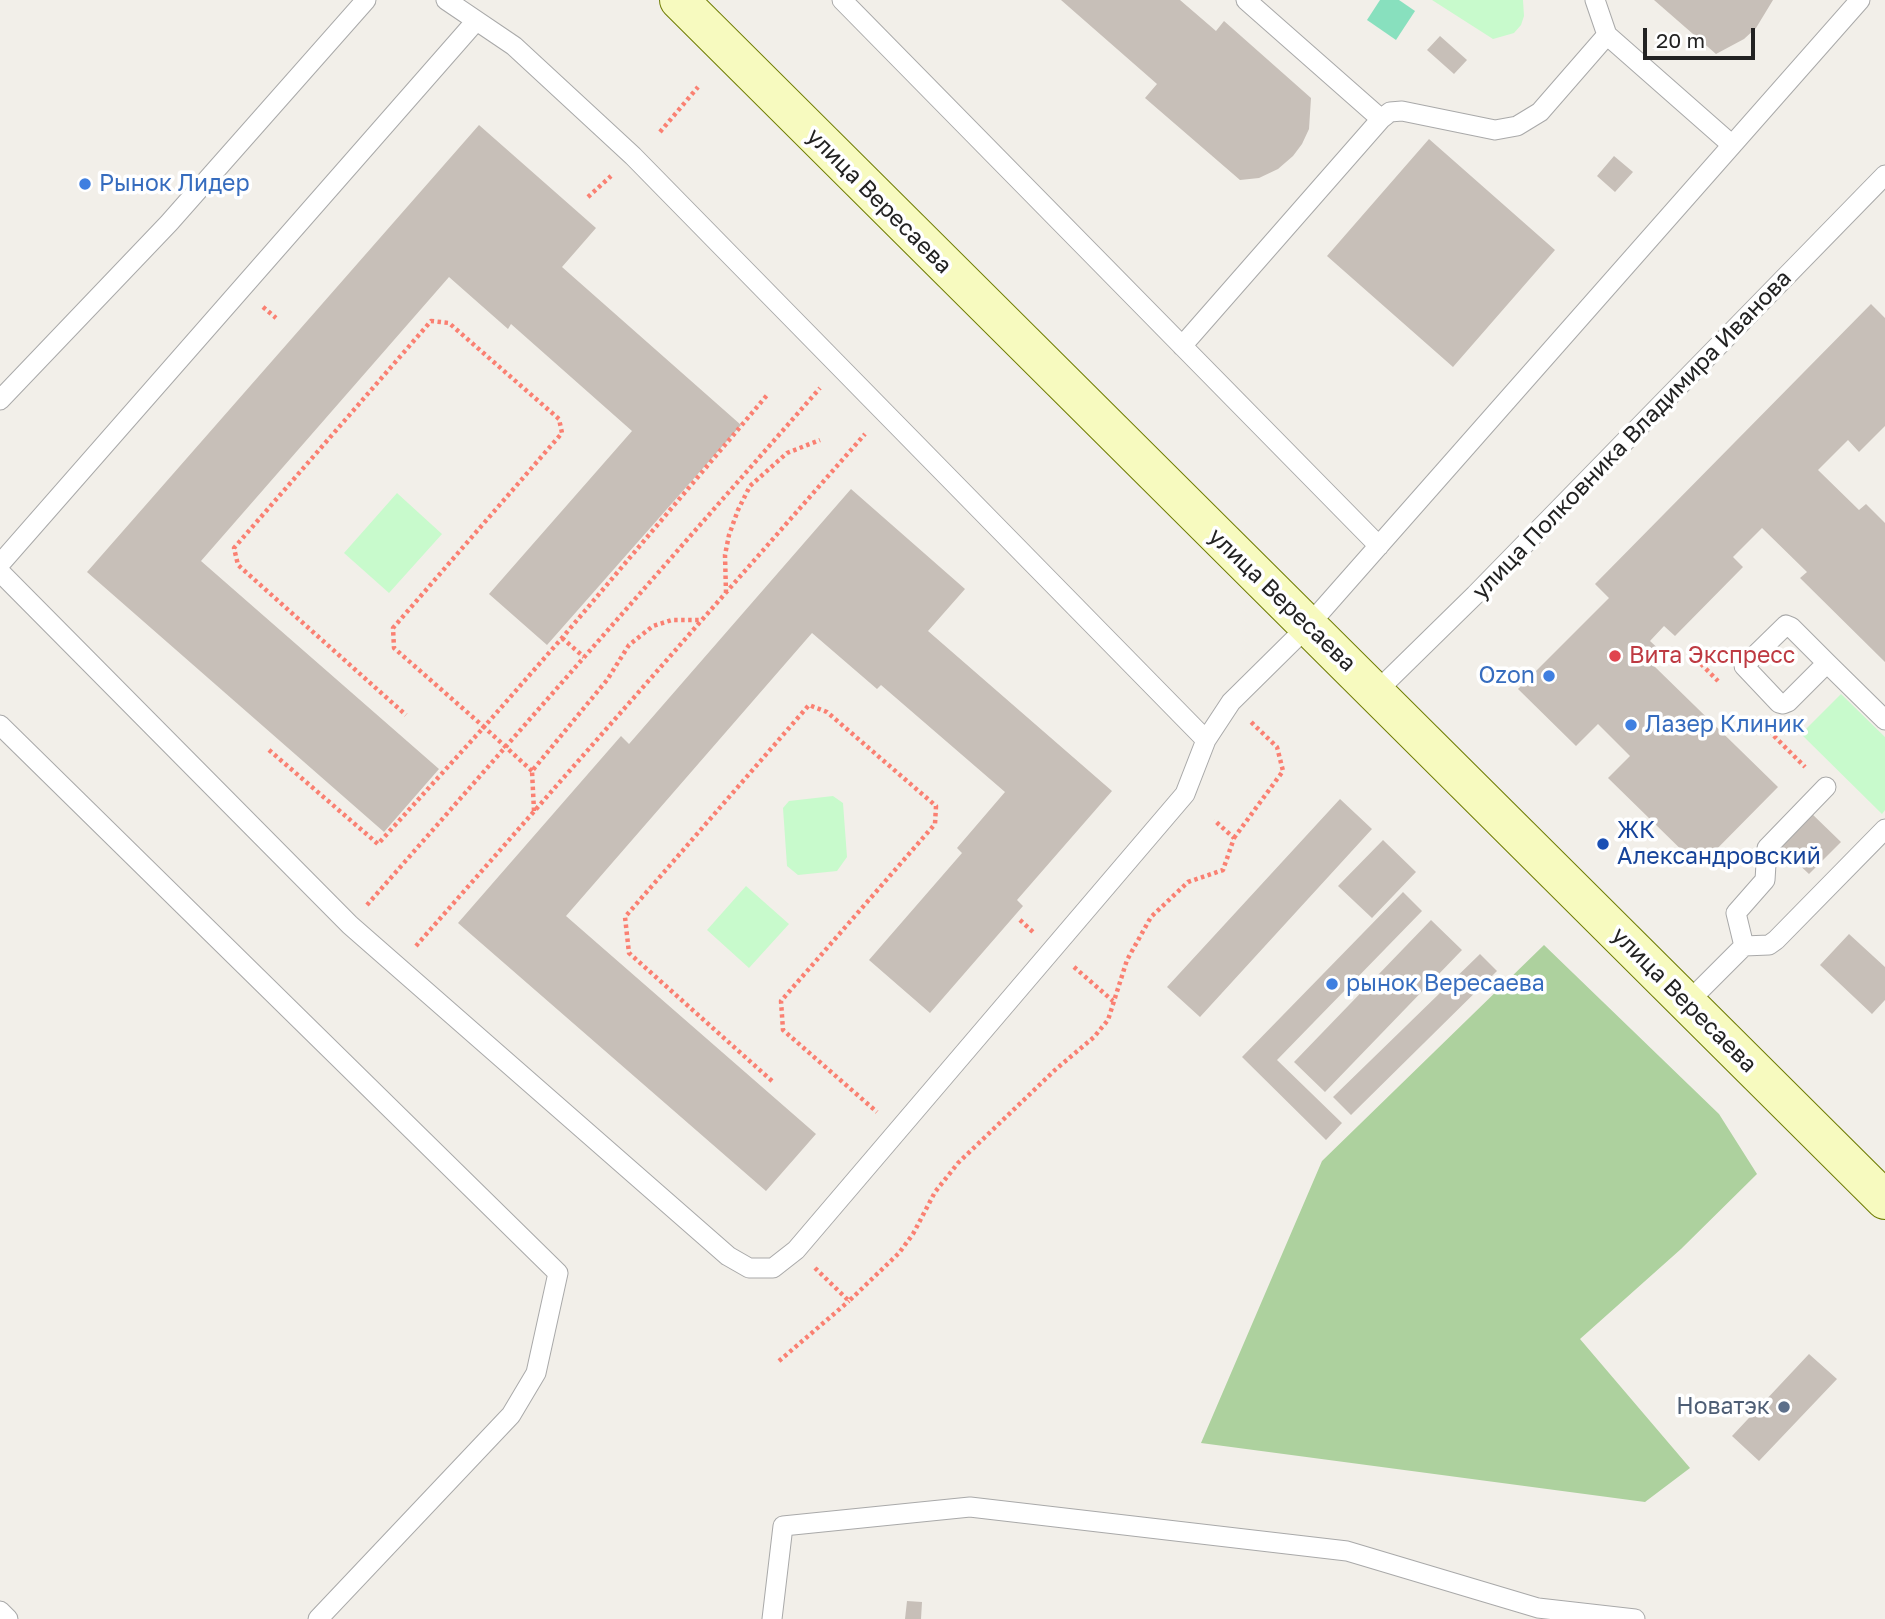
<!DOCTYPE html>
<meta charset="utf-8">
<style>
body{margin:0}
#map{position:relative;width:1885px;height:1619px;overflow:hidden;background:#f2efe9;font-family:"Golos Text",sans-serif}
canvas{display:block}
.scale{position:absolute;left:1643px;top:28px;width:112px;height:32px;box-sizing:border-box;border:4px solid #222;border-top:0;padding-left:9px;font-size:21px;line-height:24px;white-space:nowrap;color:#222;-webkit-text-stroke:5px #fff;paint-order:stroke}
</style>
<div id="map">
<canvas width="1885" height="1619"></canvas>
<div class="scale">20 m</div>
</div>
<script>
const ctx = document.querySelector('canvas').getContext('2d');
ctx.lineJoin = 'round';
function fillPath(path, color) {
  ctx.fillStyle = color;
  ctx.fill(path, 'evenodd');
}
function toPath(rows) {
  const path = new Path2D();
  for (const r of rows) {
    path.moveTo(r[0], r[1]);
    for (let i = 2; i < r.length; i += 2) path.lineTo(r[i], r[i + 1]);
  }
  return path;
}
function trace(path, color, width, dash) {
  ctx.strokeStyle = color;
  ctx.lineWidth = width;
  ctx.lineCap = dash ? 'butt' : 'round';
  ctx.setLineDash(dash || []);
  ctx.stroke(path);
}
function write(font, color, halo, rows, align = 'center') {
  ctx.font = font + ' "Golos Text",sans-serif';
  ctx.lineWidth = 7;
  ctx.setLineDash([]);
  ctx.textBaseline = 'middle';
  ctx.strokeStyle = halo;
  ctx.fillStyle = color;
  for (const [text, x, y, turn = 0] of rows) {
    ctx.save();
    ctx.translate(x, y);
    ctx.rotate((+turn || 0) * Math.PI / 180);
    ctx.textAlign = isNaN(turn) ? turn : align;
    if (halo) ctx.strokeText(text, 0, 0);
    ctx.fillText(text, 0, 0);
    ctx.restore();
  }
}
fillPath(toPath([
 [1544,945,1719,1114,1757,1174,1681,1249,1580,1339,1690,1468,1645,1502,1201,1443,1322,1161]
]), '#add19e');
fillPath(toPath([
 [1432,0,1523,0,1524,16,1521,25,1514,33,1493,39],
 [397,493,442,534,389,593,344,553],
 [1841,694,1885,737,1885,810,1882,814,1801,734],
 [833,796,843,803,847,857,837,871,798,875,787,866,783,808,789,801],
 [746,886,789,924,749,968,707,930]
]), '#c8facc');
fillPath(toPath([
 [1380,0,1399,0,1415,11,1396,40,1367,20]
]), '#88e0be');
fillPath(toPath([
 [1061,0,1180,0,1216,31,1224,21,1311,98,1309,129,1302,144,1293,156,1278,169,1259,178,1240,180,1145,98,1157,84],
 [1654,0,1773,0,1756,28,1744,39,1716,54],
 [1440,36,1467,60,1454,74,1427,50],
 [479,125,596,228,562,267,741,425,547,645,489,594,632,431,511,324,508,329,449,277,201,561,439,769,384,832,87,572],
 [1429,139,1555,250,1453,367,1327,256],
 [1614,156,1633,172,1615,192,1597,176],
 [1871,304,1885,318,1885,426,1859,452,1848,440,1818,470,1859,510,1866,504,1885,523,1885,662,1800,578,1807,572,1762,528,1733,557,1743,567,1675,636,1664,626,1650,641,1664,654,1653,665,1778,787,1699,867,1608,778,1630,756,1598,724,1576,746,1518,689,1609,598,1595,584],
 [851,489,965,589,928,631,1112,791,1017,900,1023,906,930,1013,869,960,962,853,957,848,1005,792,881,685,877,689,812,633,566,916,816,1134,766,1191,458,923,621,736,629,744],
 [1340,799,1372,829,1200,1017,1167,987],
 [1810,812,1841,842,1809,874,1778,845],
 [1383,840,1416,872,1372,918,1338,886],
 [1403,892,1422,911,1277,1060,1342,1123,1326,1140,1242,1057],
 [1431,920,1462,950,1325,1092,1294,1062],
 [1849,934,1885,967,1885,1000,1872,1014,1820,965],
 [1480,954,1497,971,1351,1115,1333,1097],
 [1809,1354,1837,1379,1759,1461,1732,1436],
 [907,1601,922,1602,921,1619,905,1619]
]), '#c7bfb8');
const service = toPath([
 [446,0,514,46,633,156,1206,740],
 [842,0,1379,546],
 [1246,0,1381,119],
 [1595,0,1607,35],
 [1182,346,1381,119,1390,112,1402,111,1495,130,1517,126,1540,112,1607,35,1732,145],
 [0,400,169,223,366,0],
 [0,564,476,21],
 [0,572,350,925,728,1256,749,1268,773,1268,796,1250,1185,794,1206,740,1231,702,1308,626,1860,0],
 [1827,663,1788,702,1783,704,1779,703,1744,666,1786,625,1791,627,1827,663,1885,720],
 [1376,692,1475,595,1885,175],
 [0,725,558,1273,536,1373,511,1415,318,1619],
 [1744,946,1769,945,1776,940,1885,829],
 [1687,1003,1744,946,1736,913,1765,880,1767,848,1826,787],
 [0,1611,8,1619],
 [772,1619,783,1526,970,1507,1347,1551,1538,1608,1635,1619]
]);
const secondary = toPath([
 [679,0,1885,1200]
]);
trace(service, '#a9a9a9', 21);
trace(secondary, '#707d05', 40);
trace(toPath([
 [660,132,698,87],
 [588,197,611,176],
 [263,307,276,318],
 [726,593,725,555,729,535,738,510,750,486,787,453,820,440],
 [562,638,584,657],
 [1696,659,1718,681],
 [1769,731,1805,767],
 [269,750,378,844,484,727,394,648,393,628,562,433,559,419,449,323,431,321,234,548,238,565,406,715],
 [532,771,484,727,562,638,768,394],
 [534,811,532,771,607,680,629,645,653,626,672,620,701,620],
 [1234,838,1283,771,1277,747,1251,722],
 [367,905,820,388],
 [1020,920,1033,932],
 [416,946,865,434],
 [1074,967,1113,1001],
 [772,1081,629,953,625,917,809,705,827,712,936,806,935,824,781,1001,783,1030,877,1112],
 [815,1268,849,1301,899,1253,913,1234,935,1192,958,1163,1055,1070,1094,1037,1108,1020,1127,960,1151,917,1188,882,1223,870,1234,838,1214,820],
 [779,1361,849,1301]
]), '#fa8072', 4.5, [3.5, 3.5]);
trace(service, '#fff', 19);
trace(secondary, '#f7fabf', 38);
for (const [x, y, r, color] of [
 [85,184,7,"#3f7fe0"],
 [1615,656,7,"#e0444e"],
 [1549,676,7,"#3f7fe0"],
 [1631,725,7,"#3f7fe0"],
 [1603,844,7,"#1a4fb4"],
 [1332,984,7,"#3f7fe0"],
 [1784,1407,7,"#5c6f8a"]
]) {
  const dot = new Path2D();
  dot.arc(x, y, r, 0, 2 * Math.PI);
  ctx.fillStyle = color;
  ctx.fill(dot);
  trace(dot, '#fff', 2.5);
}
write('23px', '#366cbe', '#fff', [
 ["Рынок Лидер",99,184],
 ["Ozon",1535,676,"right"],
 ["Лазер Клиник",1645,725],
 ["рынок Вересаева",1346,984]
], 'left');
write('23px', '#222', '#fff', [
 ["улица Вересаева",879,201,45],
 ["улица Полковника Владимира Иванова",1632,435,-46],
 ["улица Вересаева",1282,600,44],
 ["улица Вересаева",1684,1000,45]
]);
write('23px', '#be3a42', '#fff', [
 ["Вита Экспресс",1629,656]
], 'left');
write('23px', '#164399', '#fff', [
 ["ЖК",1617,831],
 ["Александровский",1617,857]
], 'left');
write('23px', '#4e5e75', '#fff', [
 ["Новатэк",1770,1407]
], 'right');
</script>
